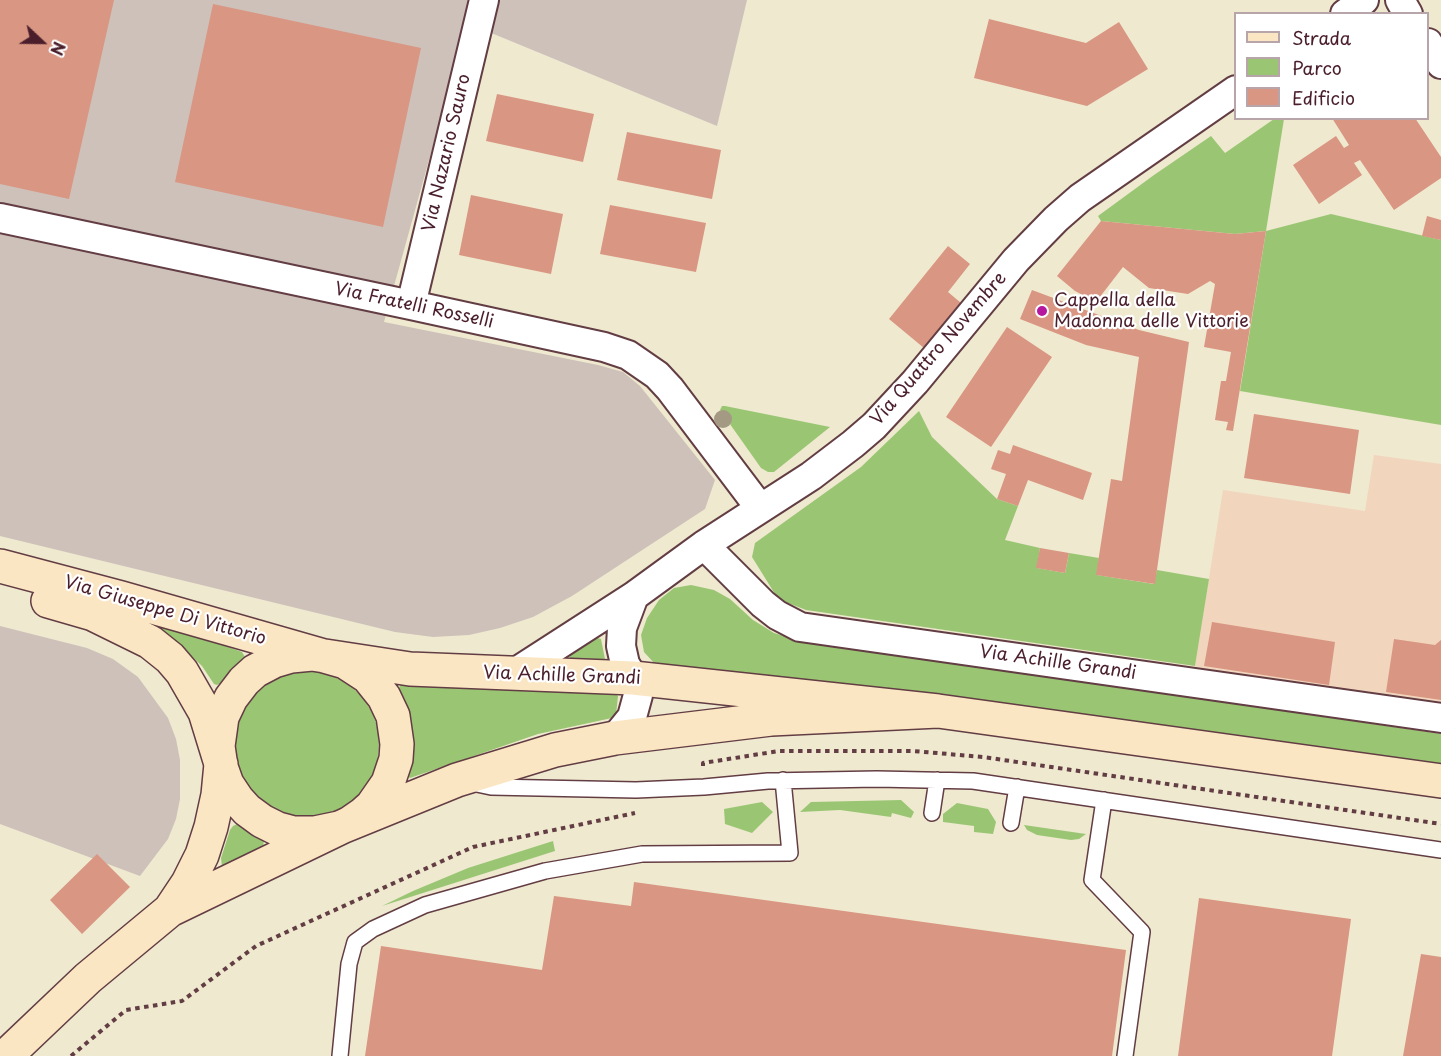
<!DOCTYPE html>
<style>
body{margin:0}
#map{position:relative;width:1441px;height:1056px;overflow:hidden;background:#efe9cf;font-family:"Playpen Sans",sans-serif}
canvas{display:block}
.legend{position:absolute;left:1234px;top:12px;width:195px;height:108px;box-sizing:border-box;background:#fff;border:2px solid #b7a5aa;margin:0;padding:8px 10px;list-style:none;font-size:18px;color:#4a1f2b}
.legend li{display:flex;align-items:center;gap:12px;height:30px}
.legend b{width:30px;border:2px solid #b7a5aa}
.north{position:absolute;left:12px;top:12px;width:60px;height:60px;-webkit-text-stroke:4px #fff;paint-order:stroke;rotate:112deg;font-size:16px;font-weight:700;line-height:24px;text-align:center;color:#4a1f2b}
.north::after{content:'';display:block;margin:auto;width:21px;height:27px;background:#4a1f2b;clip-path:polygon(50% 0,100% 100%,50% 72%,0 100%)}
</style>
<div id="map">
<canvas width="1441" height="1056"></canvas>
<ul class="legend">
<li><b style="height:8px;background:#fbe6c4"></b>Strada</li>
<li><b style="height:16px;background:#9ac674"></b>Parco</li>
<li><b style="height:16px;background:#d99682"></b>Edificio</li>
</ul>
<div class="north">N</div>
</div>
<script>
const ctx = document.querySelector('canvas').getContext('2d');
ctx.lineJoin = 'round';
function fillPath(path, color) {
  ctx.fillStyle = color;
  ctx.fill(path, 'evenodd');
}
function toPath(rows) {
  const path = new Path2D();
  for (const r of rows) {
    if (r.length === 3) {
      path.moveTo(r[0] + r[2], r[1]);
      path.arc(r[0], r[1], r[2], 0, 2 * Math.PI);
      continue;
    }
    path.moveTo(r[0], r[1]);
    for (let i = 2; i < r.length; i += 2) path.lineTo(r[i], r[i + 1]);
  }
  return path;
}
function trace(path, color, width, dash) {
  ctx.strokeStyle = color;
  ctx.lineWidth = width;
  ctx.lineCap = dash ? 'butt' : 'round';
  ctx.setLineDash(dash || []);
  ctx.stroke(path);
}
function write(font, color, halo, rows, align = 'center') {
  ctx.font = font + ' "Playpen Sans",sans-serif';
  ctx.lineWidth = 4.5;
  ctx.setLineDash([]);
  ctx.textBaseline = 'middle';
  ctx.strokeStyle = halo;
  ctx.fillStyle = color;
  for (const [text, x, y, turn = 0] of rows) {
    ctx.save();
    ctx.translate(x, y);
    ctx.rotate((+turn || 0) * Math.PI / 180);
    ctx.textAlign = isNaN(turn) ? turn : align;
    if (halo) ctx.strokeText(text, 0, 0);
    ctx.fillText(text, 0, 0);
    ctx.restore();
  }
}
fillPath(toPath([
 [1374,455,1441,464,1441,760,1195,666,1223,490,1365,511]
]), '#f1d5bd');
fillPath(toPath([
 [0,0,747,0,717,126,467,23,384,322,598,365,623,372,640,386,715,480,705,509,572,596,533,617,500,628,469,635,433,637,395,632,0,536],
 [0,626,87,648,113,659,138,677,168,718,176,739,180,760,180,799,176,819,168,839,140,876,0,824]
]), '#cec1ba');
fillPath(toPath([
 [1274,119,1284,119,1266,231,1331,214,1441,240,1441,425,1240,391,1266,231,1235,234,1101,221,1098,216,1154,175,1211,136,1225,153],
 [722,406,725,406,830,427,774,472,768,472,761,468,720,410],
 [919,411,932,437,997,499,1018,506,1005,540,1040,548,1037,568,1065,573,1069,553,1099,558,1097,575,1154,584,1157,570,1209,579,1195,666,806,610,783,601,775,594,752,557,755,543,861,467],
 [691,585,714,590,730,599,753,620,774,633,794,639,1441,734,1441,764,1435,766,672,672,655,664,644,652,641,635,647,618,659,600,674,588],
 [124,609,242,652,245,657,225,681,217,685,214,684,202,666,184,649],
 [594,637,601,639,605,659,601,662,570,661,570,653],
 [306,744,73],
 [401,682,614,693,618,696,616,715,612,718,538,734,410,778,407,776,412,743,412,727,406,702,399,688],
 [901,800,914,812,911,818,892,813,891,817,840,810,800,812,811,802],
 [762,802,773,812,752,833,725,824,724,809],
 [957,803,988,809,996,822,993,834,974,832,974,826,943,822,943,814],
 [237,824,264,840,263,849,222,867,221,858,230,830,233,826],
 [1024,825,1086,834,1079,839,1071,840,1037,835,1027,830],
 [553,841,555,851,382,906,413,891,468,868]
]), '#9ac674');
fillPath(toPath([
 [0,0,114,0,69,199,0,184],
 [213,4,421,48,383,227,175,182],
 [989,19,1086,43,1119,22,1148,69,1087,106,974,78],
 [497,94,594,114,583,162,486,141],
 [1332,118,1415,118,1441,157,1441,178,1394,210,1360,160,1354,163,1362,175,1319,204,1293,165,1336,136,1344,148,1349,145],
 [627,132,721,150,712,199,617,180],
 [471,195,563,214,551,274,459,255],
 [610,205,706,223,696,272,600,254],
 [1427,216,1441,220,1441,240,1422,236],
 [1101,221,1235,234,1266,231,1233,431,1226,430,1228,422,1215,420,1221,381,1226,381,1231,352,1204,347,1215,284,1210,281,1188,294,1149,288,1123,267,1096,302,1075,291,1057,276],
 [948,246,970,264,948,292,961,303,924,348,889,319],
 [1032,290,1139,330,1189,342,1155,584,1096,575,1111,479,1122,481,1139,357,1086,345,1020,319],
 [1007,327,1052,357,991,447,946,417],
 [1254,414,1359,430,1350,494,1244,478],
 [1013,445,1092,473,1083,500,1028,480,1018,506,997,499,1006,474,991,469,998,450,1010,454],
 [1040,548,1069,553,1065,573,1036,568],
 [1212,622,1335,642,1329,685,1204,666],
 [1394,639,1435,645,1441,640,1441,700,1386,692],
 [97,854,130,887,82,934,50,900],
 [634,882,1126,950,1112,1056,365,1056,381,946,542,970,554,896,631,906],
 [1199,898,1351,919,1332,1056,1178,1056],
 [1421,954,1441,957,1441,1056,1403,1056]
]), '#d99682');
const service = toPath([
 [472,783,491,787,636,790,704,787,768,781,877,779,973,781,1441,850],
 [1104,800,1092,880,1142,932,1125,1056],
 [932,813,937,780],
 [1011,823,1017,787],
 [340,1056,349,964,355,942,373,929,425,905,545,871,642,854,790,853,783,780]
]);
const minor = toPath([
 [1400,0,1408,14],
 [1345,14,1364,0],
 [1428,43,1441,64],
 [0,218,411,305,604,347,628,355,657,375,670,389,760,508],
 [411,305,484,0],
 [704,545,763,604,777,615,800,627,1441,718],
 [513,674,634,596,704,545,811,476,853,444,874,426,915,382,1016,260,1056,219,1080,198,1236,90],
 [615,738,632,717,638,695,637,684,625,664,621,646,622,628,634,596]
]);
const secondary = toPath([
 [0,566,121,598,345,662,368,677,384,697,393,716,397,744,396,759,388,783,372,806,363,814,350,823,170,910,88,978,6,1056],
 [48,601,93,614,150,642,170,658,182,672,205,712,221,764,218,795,211,827,202,855,188,883,170,910],
 [938,711,771,719,615,738,555,750,457,780,339,828,315,833,293,833,278,829,262,821,247,810,237,799,227,784,221,767,218,746,222,717,231,698,244,681,255,671,274,661,291,656,312,654,410,669,633,678,938,711,1441,781]
]);
trace(service, '#633d44', 18);
trace(minor, '#633d44', 32);
trace(secondary, '#633d44', 36);
trace(toPath([
 [703,766,703,763,779,751,913,751,983,757,1441,824],
 [71,1056,126,1010,182,1001,256,946,473,847,635,813]
]), '#633d44', 4, [4.5, 4.5]);
trace(service, '#fff', 15);
trace(minor, '#fff', 28);
trace(secondary, '#fbe6c4', 33);
ctx.fillStyle = '#a49a83';
for (const [x, y] of [
 [723,419]
]) {
  ctx.beginPath();
  ctx.arc(x, y, 9, 0, 2 * Math.PI);
  ctx.fill();
}
for (const [x, y, r, color] of [
 [1042,311,6,"#b5179e"]
]) {
  const dot = new Path2D();
  dot.arc(x, y, r, 0, 2 * Math.PI);
  ctx.fillStyle = color;
  ctx.fill(dot);
  trace(dot, '#fff', 2);
}
write('18px', '#4a1f2b', '#fff', [
 ["Via Nazario Sauro",447,153,-77],
 ["Via Fratelli Rosselli",414,306,12],
 ["Via Quattro Novembre",939,349,-49],
 ["Via Giuseppe Di Vittorio",165,611,16],
 ["Via Achille Grandi",1058,663,8],
 ["Via Achille Grandi",562,676,2]
]);
write('18px', '#4a1f2b', '#fff', [
 ["Cappella della",1054,301],
 ["Madonna delle Vittorie",1054,322]
], 'left');
</script>
